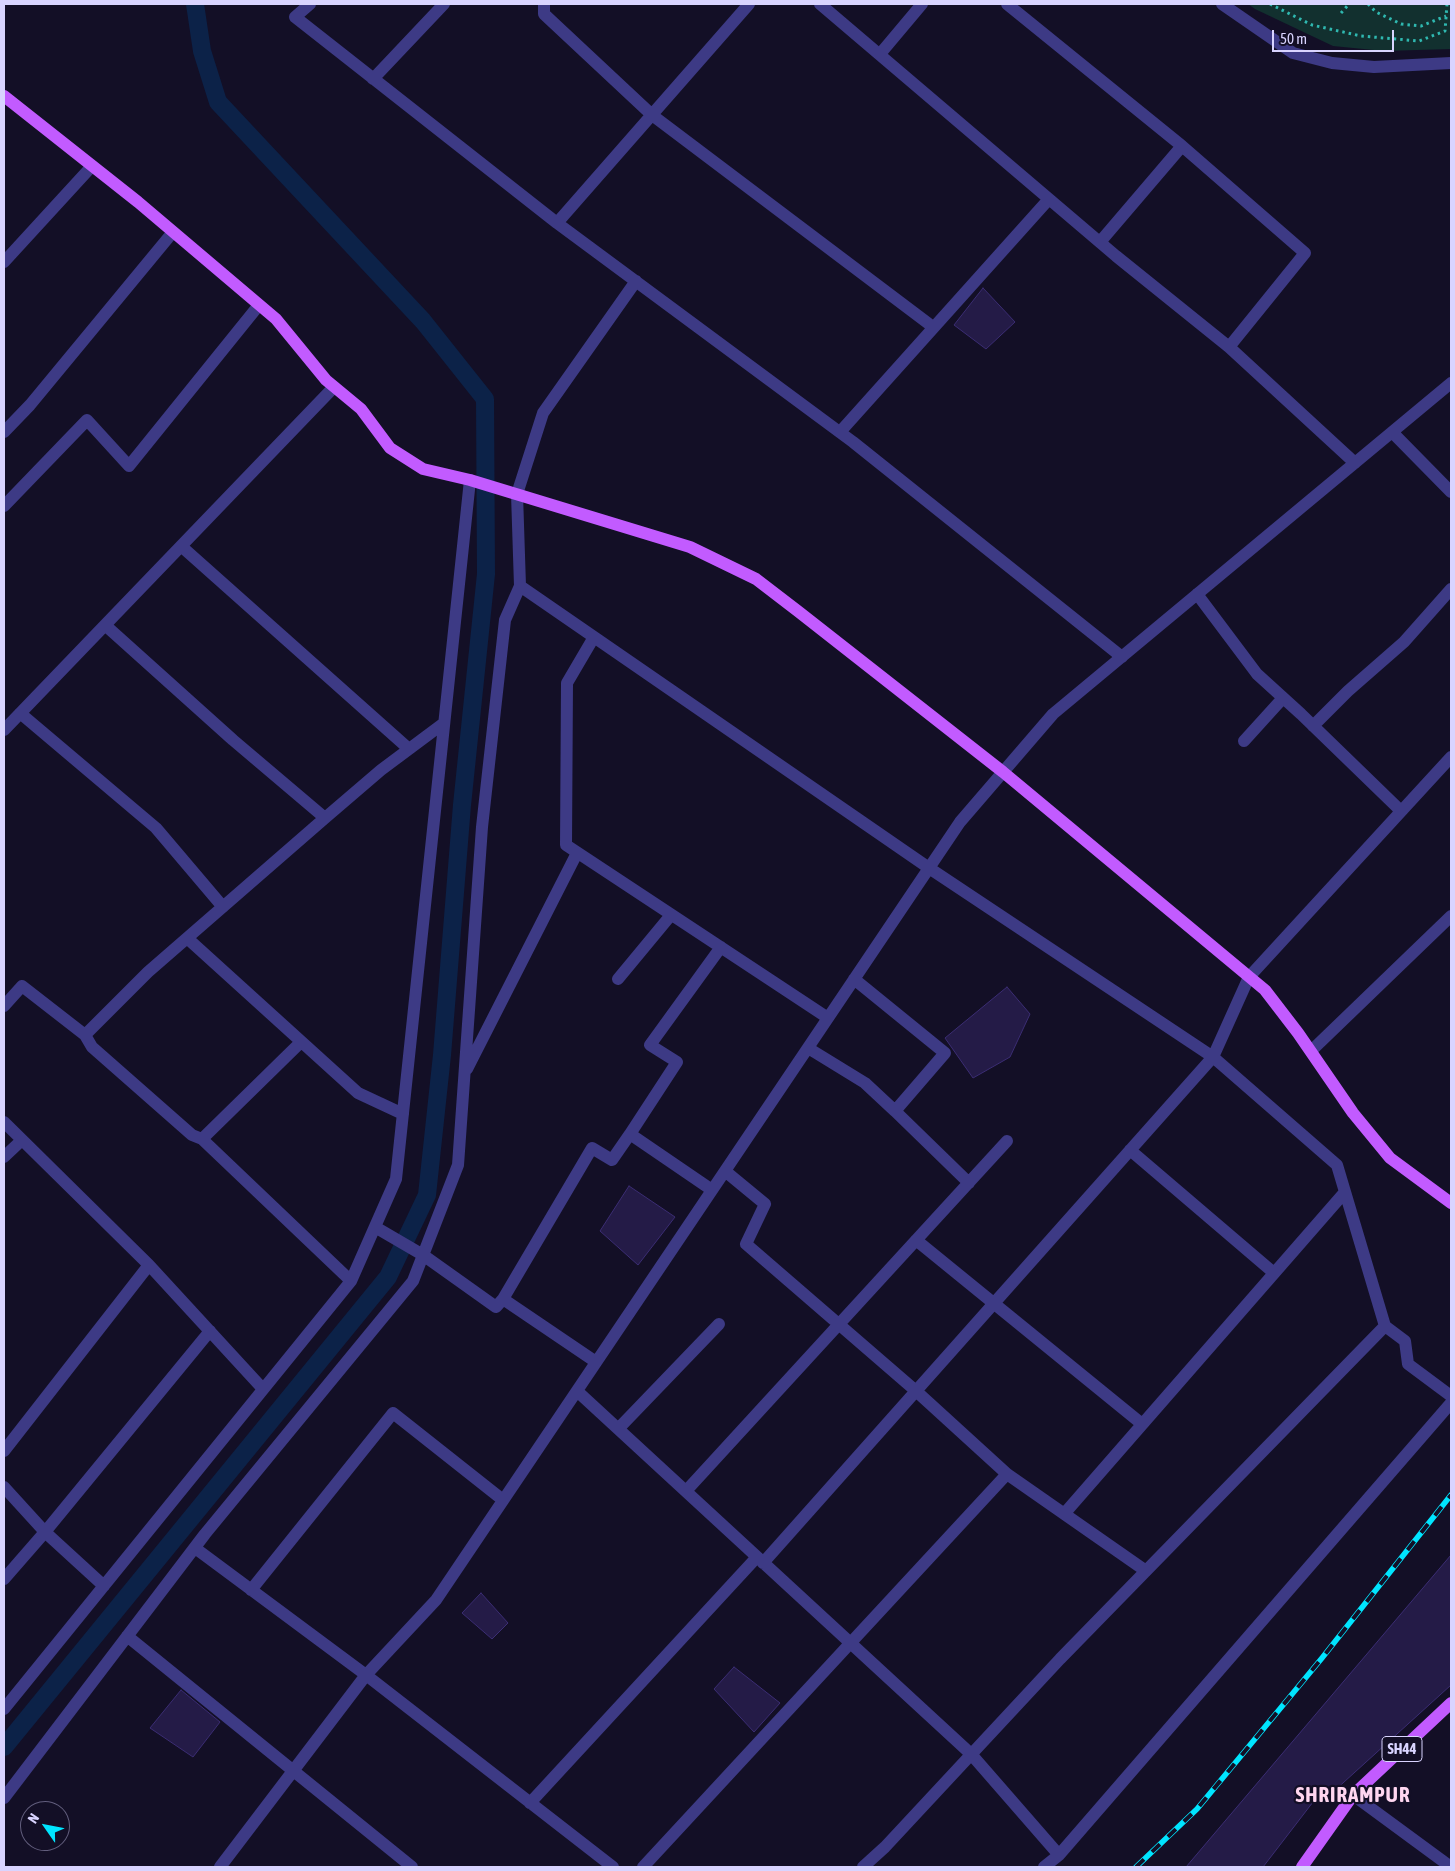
<!DOCTYPE html>
<style>
body{margin:0}
#map{position:relative;width:1455px;height:1871px;overflow:hidden;background:#130f26;font-family:"Asap Condensed",sans-serif}
canvas{display:block}
.frame{position:absolute;inset:0;border:5px solid #d9d4ff;pointer-events:none}
.north{position:absolute;left:20px;top:1801px;width:50px;height:50px;box-sizing:border-box;background:#130f26;border:1px solid #625e7d;border-radius:50%;rotate:303deg;font-size:14px;font-weight:700;line-height:20px;text-align:center;color:#d9d4ff}
.north::after{content:'';display:block;margin:auto;width:18px;height:22px;background:#00e5ff;clip-path:polygon(50% 0,100% 100%,50% 72%,0 100%)}
.scale{position:absolute;left:1272px;top:30px;width:122px;height:22px;box-sizing:border-box;border:2px solid #d9d4ff;border-top:0;padding-left:6px;font-size:15px;line-height:18px;white-space:nowrap;color:#d9d4ff;-webkit-text-stroke:4px #130f26;paint-order:stroke}
</style>
<div id="map">
<canvas width="1455" height="1871"></canvas>
<div class="frame"></div>
<div class="north">N</div>
<div class="scale">50 m</div>
</div>
<script>
const ctx = document.querySelector('canvas').getContext('2d');
ctx.lineJoin = 'round';
function fillPath(path, color) {
  ctx.fillStyle = color;
  ctx.fill(path, 'evenodd');
}
function toPath(rows) {
  const path = new Path2D();
  for (const r of rows) {
    path.moveTo(r[0], r[1]);
    for (let i = 2; i < r.length; i += 2) path.lineTo(r[i], r[i + 1]);
  }
  return path;
}
function trace(path, color, width, dash) {
  ctx.strokeStyle = color;
  ctx.lineWidth = width;
  ctx.lineCap = dash ? 'butt' : 'round';
  ctx.setLineDash(dash || []);
  ctx.stroke(path);
}
function write(font, color, halo, rows, align = 'center') {
  ctx.font = font + ' "Asap Condensed",sans-serif';
  ctx.lineWidth = 4.5;
  ctx.setLineDash([]);
  ctx.textBaseline = 'middle';
  ctx.strokeStyle = halo;
  ctx.fillStyle = color;
  for (const [text, x, y, turn = 0] of rows) {
    ctx.save();
    ctx.translate(x, y);
    ctx.rotate((+turn || 0) * Math.PI / 180);
    ctx.textAlign = isNaN(turn) ? turn : align;
    if (halo) ctx.strokeText(text, 0, 0);
    ctx.fillText(text, 0, 0);
    ctx.restore();
  }
}
fillPath(toPath([
 [1248,4,1451,4,1451,49,1384,51,1333,46,1255,9]
]), '#12302f');
trace(toPath([
 [4,1747,388,1277,427,1195,442,1055,462,805,486,574,485,399,423,321,218,102,202,51,195,4]
]), '#0c2248', 18);
const building = toPath([
 [983,288,1015,322,986,349,954,325,983,288],
 [1007,987,1030,1014,1010,1057,973,1078,945,1038,1007,987],
 [629,1186,675,1217,638,1265,600,1231,629,1186],
 [1451,1555,1451,1685,1333,1792,1323,1789,1263,1867,1186,1867,1451,1555],
 [481,1593,508,1623,492,1639,462,1613,481,1593],
 [734,1667,780,1703,754,1732,714,1689,734,1667],
 [181,1690,220,1722,193,1757,150,1728,181,1690]
]);
fillPath(building, '#241b47');
trace(building, '#3b2d73', 1);
trace(toPath([
 [1270,4,1312,25,1361,36,1419,41,1445,31,1447,4],
 [1368,4,1376,12,1401,24,1421,26,1446,16],
 [1341,13,1349,4]
]), '#2fb8b0', 3, [2.5, 4]);
trace(toPath([
 [310,4,295,17,557,223],
 [544,4,544,14,652,115,933,327],
 [749,4,557,223,853,442,1122,657],
 [820,4,1116,256,1229,347,1355,463],
 [1007,4,1182,146,1100,242],
 [1222,4,1293,53,1332,63,1374,67,1451,63],
 [880,54,922,4],
 [373,79,444,4],
 [1182,146,1305,253,1229,347],
 [4,262,92,166],
 [636,281,543,413,517,494,520,586,929,868,1213,1057,1337,1165,1385,1326,1405,1341,1408,1364,1451,1396],
 [4,432,30,405,173,232],
 [840,432,1049,199],
 [1392,432,1451,492],
 [4,506,87,420,129,466,259,305],
 [181,546,409,749],
 [1197,594,1257,674,1301,714,1401,811],
 [105,625,233,740,325,818],
 [594,637,567,683,566,845,828,1018],
 [20,713,156,828,223,907],
 [1313,726,1348,691,1404,642,1451,589],
 [4,730,334,387],
 [1244,741,1283,698],
 [187,938,358,1093,403,1114],
 [618,979,671,915],
 [854,979,945,1053,895,1111,969,1183],
 [4,1006,22,986,85,1035,92,1047,192,1135,202,1139,351,1281],
 [85,1035,148,972,325,818,381,770,444,723],
 [808,1048,865,1083,895,1111],
 [1311,1051,1451,916],
 [467,1069,577,853],
 [4,1122,149,1265,263,1389],
 [202,1139,301,1042],
 [1130,1150,1274,1273],
 [4,1157,22,1140],
 [712,1190,630,1134,677,1062,650,1045,721,947],
 [375,1227,423,1255,496,1307,503,1299,592,1148,612,1160,630,1134],
 [916,1240,1142,1424],
 [503,1299,596,1362],
 [577,1391,971,1754,1059,1855],
 [618,1429,719,1324],
 [4,1451,149,1265],
 [1007,1474,1146,1571],
 [4,1487,45,1532,104,1586],
 [686,1491,1007,1141],
 [1064,1514,1345,1192],
 [195,1548,366,1675,613,1867],
 [763,1563,1213,1057,1249,977,1451,757],
 [4,1579,45,1532,210,1331],
 [251,1590,393,1413,503,1500],
 [127,1636,412,1867],
 [4,1709,351,1281,396,1179,470,480],
 [1353,1795,1451,1867],
 [4,1798,205,1534,413,1281,458,1165,482,827,505,620,520,586],
 [530,1803,757,1557],
 [220,1867,366,1675,436,1600,960,822,1053,714,1451,383],
 [643,1867,1007,1474,916,1391,746,1244,765,1204,725,1171],
 [863,1867,885,1847,1060,1659,1385,1326],
 [1044,1867,1059,1855,1451,1403]
]), '#3d3a85', 12);
trace(toPath([
 [4,96,138,202,276,319,326,380,361,409,390,448,423,469,470,480,690,547,756,579,799,612,1003,772,1265,990,1298,1033,1353,1113,1390,1158,1451,1203],
 [1302,1867,1353,1795,1451,1703]
]), '#c25bff', 12);
const rail = toPath([
 [1136,1867,1197,1809,1322,1658,1451,1495]
]);
trace(rail, '#00e5ff', 5.5);
trace(rail, '#130f26', 4, [11]);
for (const [x, y, w] of [
 [1402,1749,40]
]) {
  const box = new Path2D();
  box.roundRect(x - w / 2, y - 12.5, w, 25, 4);
  ctx.fillStyle = '#130f26';
  ctx.fill(box);
  trace(box, '#d9d4ff', 1);
}
write('bold 15px', '#d9d4ff', null, [
 ["SH44",1402,1749]
]);
ctx.letterSpacing = '1px';
write('bold 21px', '#ffd6f0', '#130f26', [
 ["SHRIRAMPUR",1353,1795]
]);
ctx.letterSpacing = '0px';
</script>
